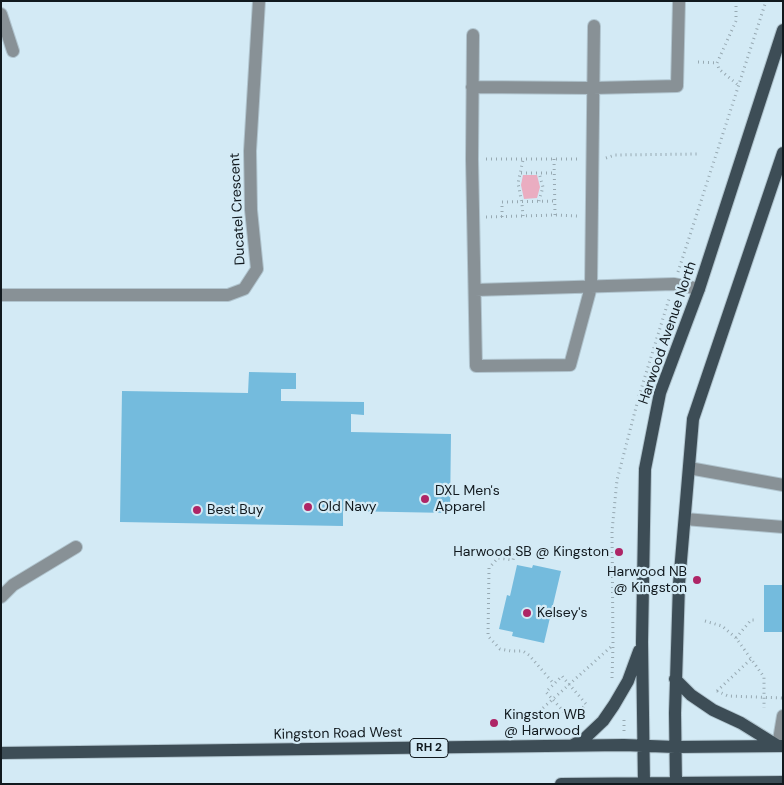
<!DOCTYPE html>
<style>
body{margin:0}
#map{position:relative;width:784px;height:785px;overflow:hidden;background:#d3eaf5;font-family:"DM Sans",sans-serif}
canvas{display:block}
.frame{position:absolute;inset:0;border:2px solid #11191e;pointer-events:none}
</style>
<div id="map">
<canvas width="784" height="785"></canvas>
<div class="frame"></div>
</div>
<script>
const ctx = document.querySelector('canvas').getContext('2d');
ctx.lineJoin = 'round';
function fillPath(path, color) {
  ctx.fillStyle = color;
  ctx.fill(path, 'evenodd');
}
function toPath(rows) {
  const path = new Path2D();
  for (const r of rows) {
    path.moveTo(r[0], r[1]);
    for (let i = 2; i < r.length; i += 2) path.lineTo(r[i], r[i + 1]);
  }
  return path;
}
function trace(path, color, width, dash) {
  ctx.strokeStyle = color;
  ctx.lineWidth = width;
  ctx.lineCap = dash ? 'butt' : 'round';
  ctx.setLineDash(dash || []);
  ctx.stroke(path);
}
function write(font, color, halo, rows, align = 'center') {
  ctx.font = font + ' "DM Sans",sans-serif';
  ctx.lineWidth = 4.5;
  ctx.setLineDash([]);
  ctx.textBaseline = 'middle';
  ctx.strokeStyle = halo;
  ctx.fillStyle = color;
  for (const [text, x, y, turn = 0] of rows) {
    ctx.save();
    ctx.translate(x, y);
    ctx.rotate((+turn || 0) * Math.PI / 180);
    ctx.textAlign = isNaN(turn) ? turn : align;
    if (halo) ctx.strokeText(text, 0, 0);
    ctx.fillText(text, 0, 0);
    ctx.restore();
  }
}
fillPath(toPath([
 [523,175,537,175,540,187,537,198,524,199,521,185]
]), '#eaadc1');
fillPath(toPath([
 [249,372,296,373,296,389,281,389,281,401,364,402,364,415,351,414,351,432,451,434,450,513,343,511,343,526,120,522,122,391,248,393],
 [517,565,532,568,533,565,561,571,544,643,512,636,513,632,499,629,507,595,510,596],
 [764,585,783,585,783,632,764,632]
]), '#74bbdd');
const minor = toPath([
 [1,14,13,51],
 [473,35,472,159,476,366,570,365,591,287,594,26],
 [472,87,593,88,677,86,679,1],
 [475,290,674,284,699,289],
 [1,295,228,295,244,289,257,269,251,210,250,151,259,1],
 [689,468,783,485],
 [685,519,783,527],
 [1,597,13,585,76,547],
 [778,746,783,716]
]);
const major = toPath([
 [675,679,691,695,713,710,741,723,778,746],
 [573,745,584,739,603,721,614,705,628,681,639,651],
 [1,753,624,745,675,747,783,746],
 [561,784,783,782],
 [644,784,642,642,645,469,660,393,699,289,783,30],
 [676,784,675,713,679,584,693,419,783,153]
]);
trace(minor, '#b0c4ce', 14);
trace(major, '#b0c4ce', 14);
trace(toPath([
 [736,1,736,21,717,63,719,69,738,85],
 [698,62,717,63],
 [606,158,615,155,699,154],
 [486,159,579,159],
 [554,159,555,215],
 [521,173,555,173],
 [539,201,543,187,539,173],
 [523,216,522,204,518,183,523,160],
 [486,217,555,215,578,216],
 [502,217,502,202,555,201],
 [678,272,766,1],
 [516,549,513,560,498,558,489,568,488,636,500,649,511,651,523,651,529,655,554,684],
 [705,621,722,626,736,638,764,677,764,708],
 [736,638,751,620,756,620],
 [612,678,613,645,612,531,617,480,639,396,669,299],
 [717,691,728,696,783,698],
 [717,691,751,659],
 [543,708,613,645],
 [564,712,546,692,562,676,586,704,577,714],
 [624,731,624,717]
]), '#97a9b2', 3, [1, 4]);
trace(minor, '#889196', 12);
trace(major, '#3d4d56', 12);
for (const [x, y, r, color] of [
 [425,499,5,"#ae2566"],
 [308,507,5,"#ae2566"],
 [197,510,5,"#ae2566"],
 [619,552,5,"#ae2566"],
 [697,580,5,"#ae2566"],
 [527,613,5,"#ae2566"],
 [494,723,5,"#ae2566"]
]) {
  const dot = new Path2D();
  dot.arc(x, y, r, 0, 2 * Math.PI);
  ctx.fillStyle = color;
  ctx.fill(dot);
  trace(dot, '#d3eaf5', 2);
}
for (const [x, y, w] of [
 [429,748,38]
]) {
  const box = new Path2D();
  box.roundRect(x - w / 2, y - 9.5, w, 19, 4);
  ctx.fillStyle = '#d3eaf5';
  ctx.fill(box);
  trace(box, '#11191e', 1);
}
write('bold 12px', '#11191e', null, [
 ["RH 2",429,748]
]);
write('14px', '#11191e', '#d3eaf5', [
 ["Ducatel Crescent",238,209,-93],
 ["Harwood Avenue North",668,333,-71],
 ["Kingston Road West",338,734,-1]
]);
write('14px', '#11191e', '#d3eaf5', [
 ["DXL Men's",435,491],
 ["Apparel",435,507],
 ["Old Navy",318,507],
 ["Best Buy",207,510],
 ["Harwood SB @ Kingston",609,552,"right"],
 ["Harwood NB",687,572,"right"],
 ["@ Kingston",687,588,"right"],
 ["Kelsey's",537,613],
 ["Kingston WB",504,715],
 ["@ Harwood",504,731]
], 'left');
</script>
